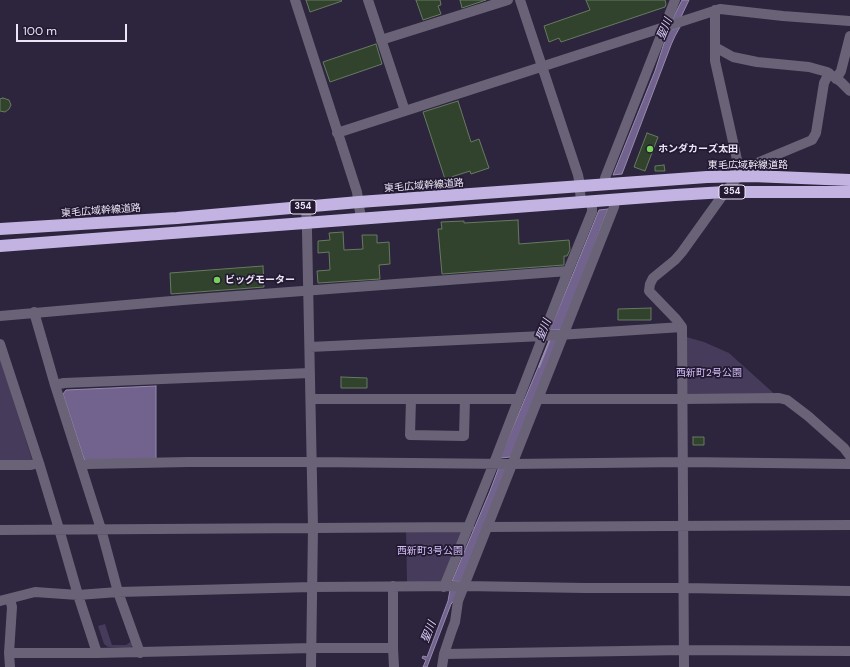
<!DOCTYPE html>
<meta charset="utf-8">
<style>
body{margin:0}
#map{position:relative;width:850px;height:667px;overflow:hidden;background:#2d243d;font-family:"DM Sans",sans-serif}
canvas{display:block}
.scale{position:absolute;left:16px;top:24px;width:111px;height:18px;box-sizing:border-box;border:2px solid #ebe5f6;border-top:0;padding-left:5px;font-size:12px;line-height:14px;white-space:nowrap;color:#ebe5f6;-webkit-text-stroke:3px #231a32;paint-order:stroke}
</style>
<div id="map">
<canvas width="850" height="667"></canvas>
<div class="scale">100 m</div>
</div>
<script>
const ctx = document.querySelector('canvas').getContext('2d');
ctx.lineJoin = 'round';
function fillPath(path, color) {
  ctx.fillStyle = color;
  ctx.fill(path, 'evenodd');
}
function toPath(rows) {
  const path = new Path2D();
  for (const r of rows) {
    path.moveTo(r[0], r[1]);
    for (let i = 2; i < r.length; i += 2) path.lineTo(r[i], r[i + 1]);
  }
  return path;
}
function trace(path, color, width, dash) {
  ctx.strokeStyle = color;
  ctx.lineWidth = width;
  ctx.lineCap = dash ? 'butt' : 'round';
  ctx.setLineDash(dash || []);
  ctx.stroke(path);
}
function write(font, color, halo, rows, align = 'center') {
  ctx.font = font + ' "DM Sans","Noto Sans JP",sans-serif';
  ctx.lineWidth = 3.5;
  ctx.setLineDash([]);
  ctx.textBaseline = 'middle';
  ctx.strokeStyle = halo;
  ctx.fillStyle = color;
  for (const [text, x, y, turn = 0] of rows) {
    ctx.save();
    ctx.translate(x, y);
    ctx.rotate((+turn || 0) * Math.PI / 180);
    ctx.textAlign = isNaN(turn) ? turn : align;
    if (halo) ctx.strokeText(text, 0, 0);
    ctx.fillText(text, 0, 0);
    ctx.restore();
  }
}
fillPath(toPath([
 [683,336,704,342,729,353,779,398,683,399],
 [0,358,32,459,30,462,0,463],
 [406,527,466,527,443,583,407,583],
 [105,624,112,645,126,645,133,640,135,643,131,647,108,647,104,644,98,626]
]), '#463b5a');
const water = toPath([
 [682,0,689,0,681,17,672,20,682,0],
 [680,27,675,36,671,45,622,174,613,175,655,71,668,31,680,27],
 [608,209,562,330,550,330,599,210,608,209],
 [559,338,511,457,500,458,550,339,559,338],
 [156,386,156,460,86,461,84,459,63,394,66,390,156,386],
 [499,467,509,467,464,582,452,581,490,491,499,467],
 [450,590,461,590,456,599,451,604,427,667,423,667,426,660,422,658,423,656,427,657,448,601,450,590]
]);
fillPath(water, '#72638e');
trace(water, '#968aad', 1);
trace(toPath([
 [539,367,550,339]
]), '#968aad', 2);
const building = toPath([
 [306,0,341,0,342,1,310,12,306,0],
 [416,0,440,0,441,5,438,6,441,14,423,20,416,0],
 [460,0,486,0,462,8,460,0],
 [586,0,665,0,666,4,665,7,561,42,559,38,549,42,544,26,590,10,586,0],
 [376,44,382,64,330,82,323,62,376,44],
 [3,98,9,100,11,105,9,109,5,112,0,111,0,99,3,98],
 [458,101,471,142,479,139,489,168,471,174,470,171,445,179,423,112,458,101],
 [647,133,658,137,645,171,634,167,647,133],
 [664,165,665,171,655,171,655,166,664,165],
 [518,220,519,244,569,240,570,250,567,256,564,256,564,265,442,274,438,229,442,229,441,222,464,221,464,223,518,220],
 [343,232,344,250,363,249,362,235,377,235,377,243,389,242,390,264,379,265,380,279,318,283,317,271,330,270,329,252,318,253,318,241,330,240,329,233,343,232],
 [263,266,264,287,171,294,170,273,263,266],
 [651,308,651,320,618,320,618,309,651,308],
 [341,377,367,378,367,388,341,388,341,377],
 [693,437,704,437,704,445,693,445,693,437]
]);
fillPath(building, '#31432c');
trace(building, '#677b60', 1);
trace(toPath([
 [295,0,357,192,361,219],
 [368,0,405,111],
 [520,0,578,175,579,180,581,202],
 [381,40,508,0],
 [715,47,733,57,757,62,809,67,827,72,841,82,850,91],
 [836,79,841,71,850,36],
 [337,133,720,9,783,16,850,21],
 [740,170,812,140,816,133,824,83,829,73],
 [604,184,605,178,675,0],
 [306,207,307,231,313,527,311,667],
 [34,312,55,385,101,529,118,592,140,653],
 [0,316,183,300,568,271],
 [0,344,39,463,59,529,78,595,97,653],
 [310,347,543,336,682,327],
 [55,385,64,383,310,373],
 [311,399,519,399],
 [411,399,410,435,464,436,465,399],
 [538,399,683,399,779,398,787,400,808,416,844,448,850,456],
 [0,465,31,465,39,463],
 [81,466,88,464,189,462,312,462,510,464,684,462,850,464],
 [487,527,850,525],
 [0,530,469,527],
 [393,586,393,648,394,667],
 [444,587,494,463,568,271,592,212,592,201],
 [0,601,35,592,78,595,118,592,312,587,464,586,585,588,684,588,850,591],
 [9,653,97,653,312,648,393,648],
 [444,654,684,650,850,651],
 [10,667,9,653,12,607,10,599],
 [442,667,444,654,452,630,455,622,458,601,614,207,615,200],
 [684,667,682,327,676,319,649,291,650,284,653,278,675,260,682,252,725,192,739,176,740,173,715,61,715,10]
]), '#6a6377', 10);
trace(toPath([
 [0,229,177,218,359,202,707,177,752,176,850,180],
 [0,246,675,195,725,192,850,192]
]), '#c3b3e3', 12);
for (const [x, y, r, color] of [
 [650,149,4,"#78d158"],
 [217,280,4,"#78d158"]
]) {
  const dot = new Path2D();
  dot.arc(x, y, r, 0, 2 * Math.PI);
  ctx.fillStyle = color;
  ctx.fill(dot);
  trace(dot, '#231a32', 1.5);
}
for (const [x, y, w] of [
 [732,192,26],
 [303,207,26]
]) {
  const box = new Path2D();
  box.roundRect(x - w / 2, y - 7, w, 14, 3);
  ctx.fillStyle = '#231a32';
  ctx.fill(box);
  trace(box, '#ebe5f6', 1);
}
write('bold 9px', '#ebe5f6', null, [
 ["354",732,192],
 ["354",303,207]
]);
write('bold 10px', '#ebe5f6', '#231a32', [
 ["ホンダカーズ太田",658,149],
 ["ビッグモーター",225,280]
], 'left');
write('10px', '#ebe5f6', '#231a32', [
 ["東毛広域幹線道路",748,165],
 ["東毛広域幹線道路",424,186,-4],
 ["東毛広域幹線道路",101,211,-4]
]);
write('10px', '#d1bef5', '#231a32', [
 ["西新町2号公園",709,373],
 ["西新町3号公園",430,551]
]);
write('italic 11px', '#dfd1fb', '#231a32', [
 ["聖川",665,29,-68],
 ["聖川",544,330,-69],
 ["聖川",429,632,-69]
]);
</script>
